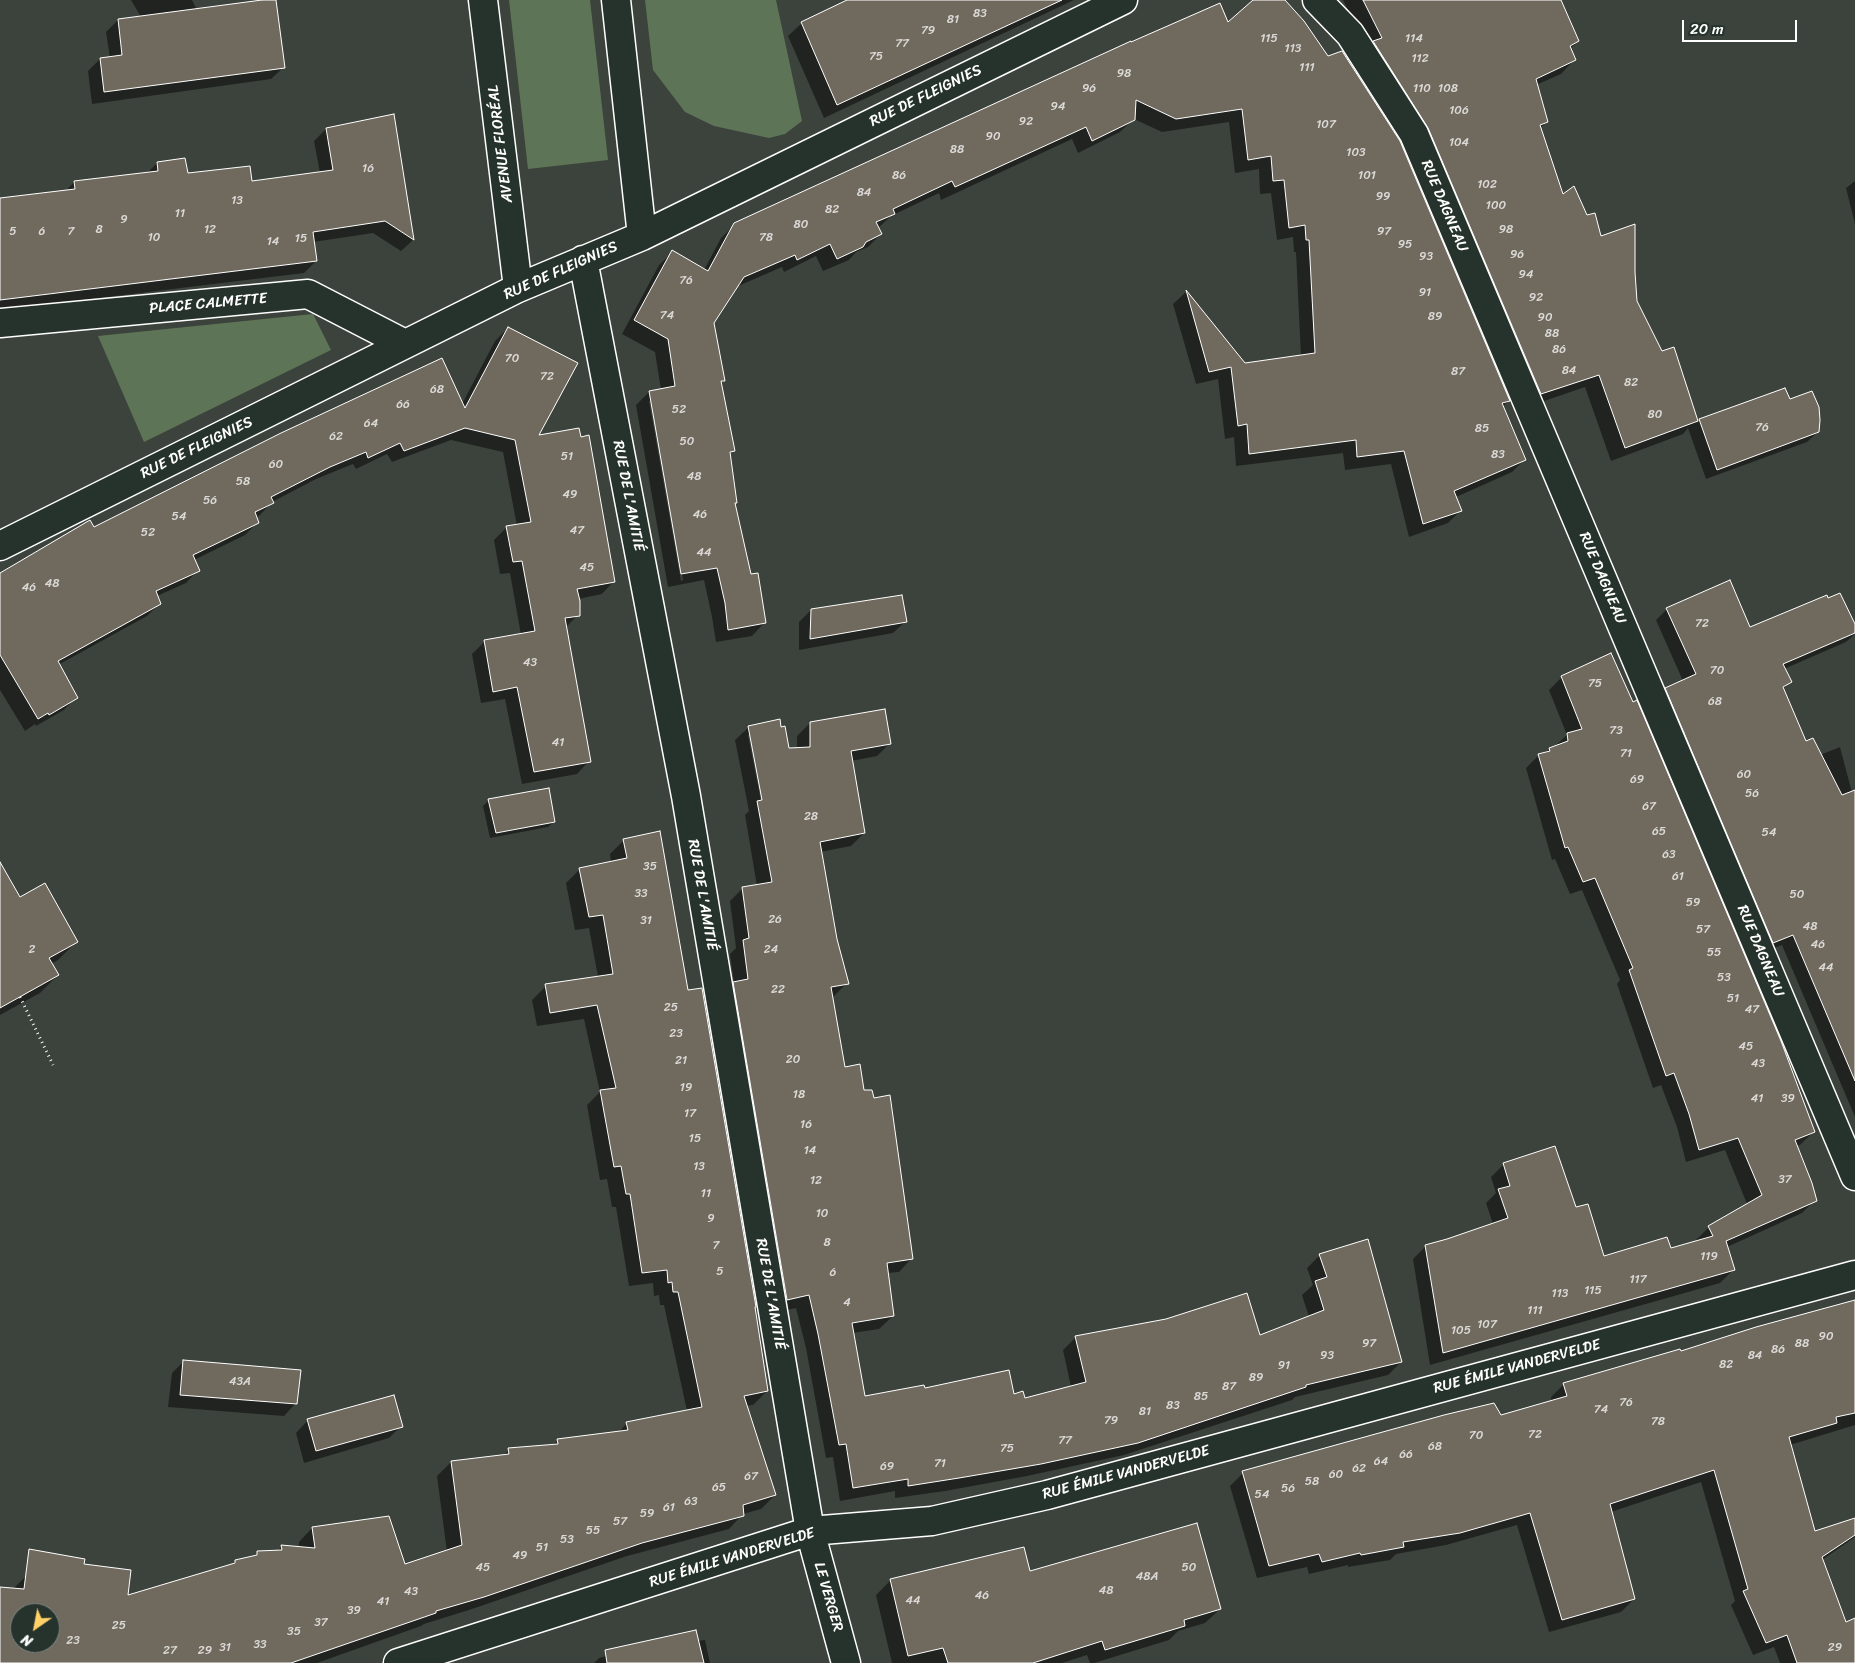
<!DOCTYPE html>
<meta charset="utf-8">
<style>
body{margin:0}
#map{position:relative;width:1855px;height:1663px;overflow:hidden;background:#3c433c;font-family:Sriracha,sans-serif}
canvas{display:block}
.north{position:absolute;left:10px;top:1603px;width:50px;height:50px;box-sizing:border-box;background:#26332d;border:1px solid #7d8581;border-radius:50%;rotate:213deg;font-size:14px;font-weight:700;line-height:20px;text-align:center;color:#fff}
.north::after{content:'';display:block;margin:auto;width:18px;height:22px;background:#ffd166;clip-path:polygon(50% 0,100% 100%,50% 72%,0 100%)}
.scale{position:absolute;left:1682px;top:20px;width:115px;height:22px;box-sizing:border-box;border:2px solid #fff;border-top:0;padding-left:6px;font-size:15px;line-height:18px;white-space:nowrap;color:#fff;-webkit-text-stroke:4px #26332d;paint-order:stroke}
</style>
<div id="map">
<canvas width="1855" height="1663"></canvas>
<div class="north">N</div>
<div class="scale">20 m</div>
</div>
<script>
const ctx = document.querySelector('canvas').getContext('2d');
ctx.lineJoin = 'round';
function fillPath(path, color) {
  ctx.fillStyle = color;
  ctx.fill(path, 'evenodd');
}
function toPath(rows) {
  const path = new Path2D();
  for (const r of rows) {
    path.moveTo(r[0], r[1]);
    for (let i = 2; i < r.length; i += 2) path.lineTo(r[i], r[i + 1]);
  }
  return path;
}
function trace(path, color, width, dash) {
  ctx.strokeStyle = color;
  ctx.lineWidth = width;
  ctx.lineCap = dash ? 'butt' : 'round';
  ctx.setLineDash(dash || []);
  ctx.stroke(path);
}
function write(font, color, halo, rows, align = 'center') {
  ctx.font = font + ' Sriracha,sans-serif';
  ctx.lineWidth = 4;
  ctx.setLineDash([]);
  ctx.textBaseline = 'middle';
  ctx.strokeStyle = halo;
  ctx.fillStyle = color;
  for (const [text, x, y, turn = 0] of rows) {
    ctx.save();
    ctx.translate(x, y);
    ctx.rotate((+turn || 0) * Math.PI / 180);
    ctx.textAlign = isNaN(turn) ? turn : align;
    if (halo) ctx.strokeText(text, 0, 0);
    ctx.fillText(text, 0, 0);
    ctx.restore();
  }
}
fillPath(toPath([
 [509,0,590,0,608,160,528,169],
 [645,0,776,0,802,121,785,134,769,138,714,126,685,112,653,70],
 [313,314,331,350,144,442,98,336]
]), '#5e7457');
fillPath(toPath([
 [131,0,192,0,197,10,275,0,284,67,271,79,92,104,88,71,100,59,110,58,106,32,118,20,141,17],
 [850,0,1074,0,824,118,788,36,802,23],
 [1343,0,1559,0,1578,41,1570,49,1574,60,1561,74,1536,85,1547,122,1540,128,1563,196,1586,217,1601,238,1634,272,1636,301,1662,353,1673,349,1697,423,1700,421,1789,401,1818,432,1807,442,1706,479,1688,428,1683,434,1611,461,1585,387,1527,407,1367,48],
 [1228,25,1509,401,1502,407,1525,459,1512,472,1456,497,1461,510,1448,523,1409,537,1391,464,1345,470,1343,453,1236,466,1234,437,1225,439,1218,379,1196,384,1173,304,1186,292,1244,364,1301,357,1296,252,1294,252,1293,237,1277,240,1271,193,1260,194,1259,169,1235,173,1229,122,1162,132,1134,119,1120,132,1078,153,1072,139,941,200,939,193,891,216,878,228,881,234,868,247,856,252,849,260,823,271,816,256,784,272,782,267,736,287,713,323,724,380,720,384,733,450,729,455,736,502,734,504,750,576,765,622,752,636,716,642,712,617,704,580,668,587,636,405,649,392,661,390,655,352,622,334,659,265,673,252,704,270,721,238,735,224],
 [649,401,652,401,683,580,681,581],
 [392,116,413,240,401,251,373,233,313,242,316,261,304,273,0,310,0,199,65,192,74,182,147,173,157,163,186,174,251,182,320,173,314,141,326,129],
 [1855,181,1855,224,1846,188],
 [508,328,537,437,614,581,602,594,578,599,578,615,565,628,589,761,577,774,522,784,505,699,481,703,472,654,485,641,521,635,510,573,500,574,494,540,507,527,517,526,503,452,451,440,392,462,387,454,356,469,353,464,316,479,272,502,260,515,256,518,258,522,245,535,194,560,198,570,186,583,157,596,160,603,147,616,58,665,76,697,64,710,36,726,35,724,25,731,0,690,0,573,93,528,462,404,495,341],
 [1729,582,1750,629,1855,627,1855,634,1846,642,1784,669,1790,682,1782,690,1805,743,1820,755,1840,747,1855,804,1855,1117,1782,945,1762,953,1655,699,1666,689,1683,681,1656,620,1667,609],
 [811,610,906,621,893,633,799,650,799,622],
 [1562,677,1813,1132,1800,1145,1796,1146,1815,1200,1802,1213,1727,1247,1733,1270,1720,1283,1430,1365,1413,1259,1426,1246,1493,1224,1486,1203,1496,1193,1491,1177,1504,1164,1575,1209,1603,1257,1670,1249,1697,1242,1696,1240,1709,1227,1747,1204,1725,1150,1686,1162,1677,1127,1661,1085,1653,1088,1617,984,1620,980,1582,890,1570,894,1555,859,1552,860,1526,768,1539,755,1554,747,1567,735,1549,690],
 [810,723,890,743,877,756,851,761,864,833,851,846,820,852,836,939,847,983,834,996,831,997,844,1068,863,1091,912,1258,899,1272,887,1273,893,1316,879,1329,852,1333,864,1397,924,1390,1013,1395,1024,1399,1071,1387,1063,1350,1076,1337,1259,1336,1309,1317,1302,1295,1313,1285,1307,1268,1320,1255,1401,1362,1388,1375,1295,1397,1292,1400,1124,1455,1027,1476,945,1491,895,1498,895,1491,840,1501,833,1457,826,1458,806,1348,796,1308,774,1313,721,996,734,983,730,954,736,948,730,901,743,888,757,886,745,815,749,811,735,740,749,727,788,750,797,749,797,736],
 [748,735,751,735,764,806,762,806],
 [489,800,554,822,548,827,490,838,483,806],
 [624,840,687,992,754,1308,767,1391,753,1405,746,1406,775,1495,761,1509,743,1514,729,1529,627,1556,469,1610,424,1624,421,1626,317,1663,0,1663,0,1588,12,1590,27,1575,127,1596,231,1565,235,1561,253,1557,258,1553,277,1552,281,1547,299,1548,299,1542,312,1528,405,1566,447,1552,437,1476,451,1462,502,1456,509,1450,552,1446,558,1440,618,1433,627,1423,687,1411,664,1305,660,1305,659,1295,654,1296,653,1283,629,1286,616,1207,612,1207,607,1179,600,1180,587,1105,600,1092,584,1019,537,1026,532,1000,546,986,598,977,589,928,575,930,566,883,580,869,611,862,610,854],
 [20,1613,50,1613,50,1643,20,1643],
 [0,887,20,899,76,942,58,960,51,964,58,975,40,993,0,1015],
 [1855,1302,1855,1425,1790,1445,1814,1532,1855,1519,1855,1537,1822,1560,1846,1624,1855,1627,1855,1663,1780,1663,1774,1647,1753,1655,1731,1605,1735,1601,1701,1482,1611,1512,1634,1599,1621,1612,1549,1632,1517,1525,1446,1545,1396,1554,1390,1560,1348,1567,1348,1565,1309,1574,1307,1567,1257,1578,1230,1486,1243,1473,1501,1417,1552,1402,1551,1397,1564,1384],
 [184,1361,296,1403,284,1416,168,1407,172,1373],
 [308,1420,401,1426,389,1438,304,1463,296,1433],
 [1029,1573,1220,1609,1205,1623,1178,1631,1169,1640,1094,1663,1090,1663,1087,1655,1062,1663,892,1663,876,1595,891,1580],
 [705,1640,710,1663,594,1663,599,1658,637,1648]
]), '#0007');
const building = toPath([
 [262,0,276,0,285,68,104,92,100,58,122,55,118,19,262,0],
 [847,0,1062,0,837,105,801,22,847,0],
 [1253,0,1285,0,1304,21,1328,56,1342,51,1400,141,1510,401,1502,403,1526,460,1454,491,1462,511,1423,524,1404,451,1357,457,1356,440,1249,454,1247,424,1238,426,1231,367,1209,372,1186,290,1245,363,1315,353,1309,240,1306,240,1305,225,1289,228,1284,180,1273,181,1271,156,1248,160,1242,109,1176,119,1136,100,1135,120,1092,141,1086,127,955,187,952,181,893,209,895,214,876,222,882,234,866,242,863,247,837,259,830,244,797,260,795,255,744,277,714,323,725,381,721,381,735,451,730,452,737,503,735,503,751,574,758,573,766,623,728,630,725,603,717,568,681,574,649,391,675,386,668,339,634,320,672,250,708,271,734,223,1131,41,1131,42,1220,3,1228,22,1253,0],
 [1363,0,1561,0,1579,41,1570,46,1576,60,1536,79,1548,122,1540,125,1563,194,1574,186,1587,215,1595,213,1601,236,1635,224,1635,272,1637,301,1662,351,1674,347,1698,421,1625,448,1599,375,1541,394,1428,128,1373,41,1382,38,1363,0],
 [394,114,414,240,385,221,313,232,317,261,0,300,0,198,75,189,74,181,158,171,157,162,185,158,188,173,250,166,252,181,333,170,326,128,394,114],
 [508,327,578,363,539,435,579,428,581,437,589,435,615,582,577,589,580,601,580,616,565,618,591,762,534,772,517,687,493,692,484,640,535,631,522,561,513,562,506,526,531,522,515,440,465,428,404,451,400,443,368,458,366,452,330,467,271,497,274,503,255,512,259,523,193,555,200,571,156,591,161,604,58,661,78,698,49,715,48,713,38,719,0,655,0,573,90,520,94,527,281,433,442,358,465,408,508,327],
 [1785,388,1790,399,1812,391,1819,407,1820,420,1819,432,1717,470,1699,419,1785,388],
 [1730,580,1750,627,1827,595,1828,598,1840,593,1855,624,1855,633,1783,664,1792,682,1783,687,1806,741,1813,738,1842,795,1855,790,1855,1081,1793,935,1773,943,1665,688,1696,674,1666,608,1730,580],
 [902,595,907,622,810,639,811,609,902,595],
 [1611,653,1633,702,1637,700,1781,1041,1815,1132,1795,1140,1812,1183,1817,1201,1726,1241,1735,1270,1443,1353,1425,1245,1447,1239,1508,1218,1498,1189,1510,1186,1503,1163,1555,1146,1576,1207,1588,1204,1604,1256,1667,1237,1671,1248,1713,1236,1708,1226,1762,1195,1738,1138,1699,1150,1689,1114,1674,1073,1666,1076,1629,970,1633,968,1595,878,1583,882,1568,847,1565,848,1538,754,1550,751,1549,748,1568,741,1567,733,1582,729,1561,676,1611,653],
 [885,709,891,744,851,751,865,833,820,842,837,939,849,984,831,987,845,1067,860,1064,864,1090,872,1090,874,1098,890,1095,913,1259,887,1263,894,1316,852,1323,865,1396,924,1385,925,1388,1009,1370,1014,1394,1023,1391,1025,1398,1086,1382,1075,1336,1166,1319,1247,1293,1260,1335,1324,1310,1315,1281,1327,1277,1319,1254,1368,1239,1402,1362,1306,1385,1306,1387,1138,1443,1041,1464,959,1478,908,1486,908,1479,853,1488,846,1444,839,1445,818,1334,809,1295,787,1300,733,982,748,979,743,940,749,938,742,887,772,882,757,801,762,800,748,726,780,719,781,727,785,726,789,748,810,747,810,722,885,709],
 [549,788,555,822,496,833,488,799,549,788],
 [660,831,688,990,702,988,756,1307,755,1307,768,1391,744,1396,776,1495,743,1505,744,1516,642,1543,484,1597,436,1611,436,1613,291,1663,0,1663,0,1587,24,1589,29,1549,85,1559,84,1564,131,1570,128,1595,235,1563,235,1560,257,1555,257,1551,282,1550,281,1545,315,1548,312,1527,389,1516,405,1564,462,1545,451,1461,509,1454,508,1448,558,1444,557,1439,628,1430,626,1422,702,1407,678,1292,673,1292,672,1282,668,1283,667,1270,642,1273,630,1194,626,1194,621,1166,614,1167,600,1090,616,1088,597,1005,550,1013,545,984,613,974,603,915,589,917,579,868,627,858,623,839,660,831],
 [20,1613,50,1613,50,1643,20,1643,20,1613],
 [0,862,20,897,45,883,78,942,49,958,59,975,0,1008,0,862],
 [1855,1300,1855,1413,1836,1417,1837,1423,1789,1437,1815,1531,1855,1518,1855,1535,1822,1557,1846,1622,1855,1618,1855,1663,1797,1663,1787,1635,1766,1643,1743,1591,1748,1589,1714,1470,1610,1504,1635,1599,1562,1620,1530,1513,1460,1533,1403,1542,1404,1547,1361,1555,1360,1553,1322,1562,1319,1554,1269,1566,1242,1471,1444,1415,1494,1403,1501,1415,1567,1396,1563,1383,1680,1349,1681,1351,1756,1327,1855,1300],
 [183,1360,301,1370,297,1404,180,1395,183,1360],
 [394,1395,403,1427,316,1451,307,1419,394,1395],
 [1197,1523,1221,1609,1184,1620,1185,1626,1105,1650,1102,1641,1033,1663,948,1663,943,1648,908,1656,890,1579,1024,1547,1030,1571,1197,1523],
 [696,1630,704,1663,607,1663,605,1650,696,1630]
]);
fillPath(building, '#70695e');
trace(building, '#fff', 1);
const minor = toPath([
 [483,0,518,288],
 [616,0,642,236],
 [1317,0,1350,34,1414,134,1855,1176],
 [583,260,686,796,810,1531,846,1663],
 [0,323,308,294,405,344],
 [0,546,518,288,642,236,1123,0],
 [398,1663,810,1531,932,1521,1047,1495,1855,1275]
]);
trace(minor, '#fff', 31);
trace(toPath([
 [20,997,53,1065]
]), '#fff', 3, [1, 4]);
trace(minor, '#26332d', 28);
write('12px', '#dbdad7', null, [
 ["83",980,14],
 ["81",953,20],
 ["79",928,31],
 ["115",1269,39],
 ["114",1414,39],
 ["77",902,44],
 ["113",1293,49],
 ["75",876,57],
 ["112",1420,59],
 ["111",1307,68],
 ["98",1124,74],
 ["96",1089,89],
 ["110",1422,89],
 ["108",1448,89],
 ["94",1058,107],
 ["106",1459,111],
 ["92",1026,122],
 ["107",1326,125],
 ["90",993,137],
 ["104",1459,143],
 ["88",957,150],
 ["103",1356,153],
 ["16",368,169],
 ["86",899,176],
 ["101",1367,176],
 ["102",1487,185],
 ["84",864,193],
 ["99",1383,197],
 ["13",237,201],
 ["100",1496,206],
 ["82",832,210],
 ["11",180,214],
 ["9",124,220],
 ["80",801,225],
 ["8",99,230],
 ["12",210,230],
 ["98",1506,230],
 ["5",13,232],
 ["6",42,232],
 ["7",71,232],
 ["97",1384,232],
 ["10",154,238],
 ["78",766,238],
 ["15",301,239],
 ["14",273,242],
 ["95",1405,245],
 ["96",1517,255],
 ["93",1426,257],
 ["94",1526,275],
 ["76",686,281],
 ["91",1425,293],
 ["92",1536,298],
 ["74",667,316],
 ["89",1435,317],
 ["90",1545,318],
 ["88",1552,334],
 ["86",1559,350],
 ["70",512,359],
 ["84",1569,371],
 ["87",1458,372],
 ["72",547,377],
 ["82",1631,383],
 ["68",437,390],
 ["66",403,405],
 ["52",679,410],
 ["80",1655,415],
 ["64",371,424],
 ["76",1762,428],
 ["85",1482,429],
 ["62",336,437],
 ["50",687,442],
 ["83",1498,455],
 ["51",567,457],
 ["60",276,465],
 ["48",694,477],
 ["58",243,482],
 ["49",570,495],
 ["56",210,501],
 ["46",700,515],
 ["54",179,517],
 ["47",577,531],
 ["52",148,533],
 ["44",704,553],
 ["45",587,568],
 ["48",52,584],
 ["46",29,588],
 ["72",1702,624],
 ["43",530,663],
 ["70",1717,671],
 ["75",1595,684],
 ["68",1715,702],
 ["73",1616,731],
 ["41",558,743],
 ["71",1626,754],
 ["60",1744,775],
 ["69",1637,780],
 ["56",1752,794],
 ["67",1649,807],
 ["28",811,817],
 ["65",1659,832],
 ["54",1769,833],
 ["63",1669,855],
 ["35",650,867],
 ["61",1678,877],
 ["33",641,894],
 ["50",1797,895],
 ["59",1693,903],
 ["26",775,920],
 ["31",646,921],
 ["48",1810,927],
 ["57",1703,930],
 ["46",1818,945],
 ["2",32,950],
 ["24",771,950],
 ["55",1714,953],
 ["44",1826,968],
 ["53",1724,978],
 ["22",778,990],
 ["51",1733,999],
 ["25",671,1008],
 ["47",1752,1010],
 ["23",676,1034],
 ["45",1746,1047],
 ["20",793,1060],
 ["21",681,1061],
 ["43",1758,1064],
 ["19",686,1088],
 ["18",799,1095],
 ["41",1757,1099],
 ["39",1788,1099],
 ["17",690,1114],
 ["16",806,1125],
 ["15",695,1139],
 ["14",810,1151],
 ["13",699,1167],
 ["37",1785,1180],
 ["12",816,1181],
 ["11",706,1194],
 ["10",822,1214],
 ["9",711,1219],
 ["8",827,1243],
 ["7",716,1246],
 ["119",1709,1257],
 ["5",720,1272],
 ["6",833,1273],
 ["117",1638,1280],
 ["115",1593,1291],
 ["113",1560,1294],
 ["4",847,1303],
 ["111",1535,1311],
 ["107",1487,1325],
 ["105",1461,1331],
 ["90",1826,1337],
 ["97",1369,1344],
 ["88",1802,1344],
 ["86",1778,1350],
 ["93",1327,1356],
 ["84",1755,1356],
 ["82",1726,1365],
 ["91",1284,1366],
 ["89",1256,1378],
 ["43A",240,1382],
 ["87",1229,1387],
 ["85",1201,1397],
 ["76",1626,1403],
 ["83",1173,1406],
 ["74",1601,1410],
 ["81",1145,1412],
 ["79",1111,1421],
 ["78",1658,1422],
 ["72",1535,1435],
 ["70",1476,1436],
 ["77",1065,1441],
 ["68",1435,1447],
 ["75",1007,1449],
 ["66",1406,1455],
 ["64",1381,1462],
 ["71",940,1464],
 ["69",887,1467],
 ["62",1359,1469],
 ["60",1336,1475],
 ["67",751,1477],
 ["58",1312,1482],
 ["65",719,1488],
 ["56",1288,1489],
 ["54",1262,1495],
 ["63",691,1502],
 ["61",669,1508],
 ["59",647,1514],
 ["57",620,1522],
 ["55",593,1531],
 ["53",567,1540],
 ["51",542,1548],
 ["49",520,1556],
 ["45",483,1568],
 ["50",1189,1568],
 ["48A",1147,1577],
 ["48",1106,1591],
 ["43",411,1592],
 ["46",982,1596],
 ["44",913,1601],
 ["41",383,1602],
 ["39",354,1611],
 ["37",321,1623],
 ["25",119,1626],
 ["35",294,1632],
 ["23",73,1641],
 ["33",260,1645],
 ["31",225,1648],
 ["29",1835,1648],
 ["27",170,1651],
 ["29",205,1651]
]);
write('15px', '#fff', '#26332d', [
 ["RUE DE FLEIGNIES",926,96,-26],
 ["AVENUE FLORÉAL",501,144,-97],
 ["RUE DAGNEAU",1444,206,67],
 ["RUE DE FLEIGNIES",561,271,-24],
 ["PLACE CALMETTE",208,304,-5],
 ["RUE DE FLEIGNIES",197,448,-26],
 ["RUE DE L'AMITIÉ",628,496,79],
 ["RUE DAGNEAU",1602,578,67],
 ["RUE DE L'AMITIÉ",702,895,80],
 ["RUE DAGNEAU",1760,951,67],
 ["RUE DE L'AMITIÉ",770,1294,80],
 ["RUE ÉMILE VANDERVELDE",1517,1367,-15],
 ["RUE ÉMILE VANDERVELDE",1126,1473,-15],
 ["RUE ÉMILE VANDERVELDE",732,1558,-17],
 ["LE VERGER",828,1597,74]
]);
</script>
